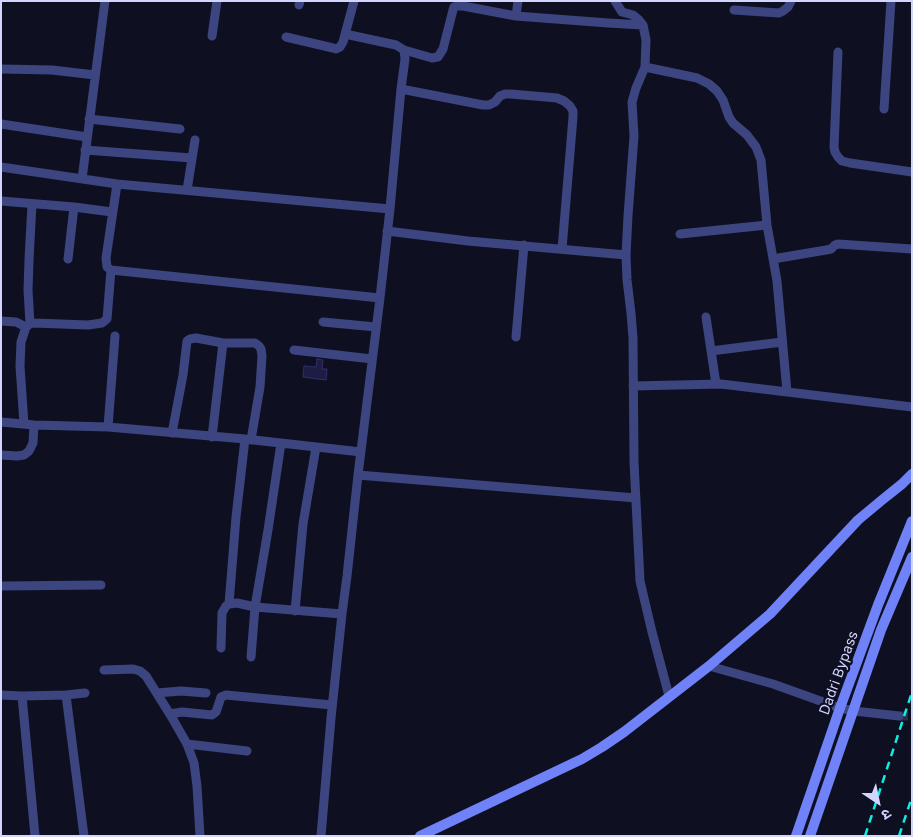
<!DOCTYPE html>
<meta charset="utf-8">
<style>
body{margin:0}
#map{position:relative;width:913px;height:837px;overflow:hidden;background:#0f0f22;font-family:Inter,"Noto Sans Devanagari",sans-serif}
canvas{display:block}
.frame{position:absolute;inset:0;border:2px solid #d2d5fd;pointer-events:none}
.north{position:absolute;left:853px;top:777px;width:50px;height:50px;-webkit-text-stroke:4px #0f0f22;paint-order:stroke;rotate:146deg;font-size:14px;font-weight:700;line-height:20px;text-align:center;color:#d2d5fd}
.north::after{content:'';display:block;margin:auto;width:18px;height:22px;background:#d2d5fd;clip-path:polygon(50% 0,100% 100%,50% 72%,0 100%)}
</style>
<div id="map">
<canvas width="913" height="837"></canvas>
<div class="frame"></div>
<div class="north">उ</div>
</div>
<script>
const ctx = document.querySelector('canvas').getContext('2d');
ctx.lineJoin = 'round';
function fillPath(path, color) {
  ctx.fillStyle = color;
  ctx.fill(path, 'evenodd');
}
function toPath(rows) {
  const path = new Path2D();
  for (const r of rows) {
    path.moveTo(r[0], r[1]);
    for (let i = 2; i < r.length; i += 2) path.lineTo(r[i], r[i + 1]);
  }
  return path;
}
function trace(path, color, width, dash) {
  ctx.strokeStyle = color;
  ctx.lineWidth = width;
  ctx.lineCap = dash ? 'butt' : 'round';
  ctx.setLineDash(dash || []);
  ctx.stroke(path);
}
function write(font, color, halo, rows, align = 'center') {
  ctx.font = font + ' Inter,sans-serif';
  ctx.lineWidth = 4.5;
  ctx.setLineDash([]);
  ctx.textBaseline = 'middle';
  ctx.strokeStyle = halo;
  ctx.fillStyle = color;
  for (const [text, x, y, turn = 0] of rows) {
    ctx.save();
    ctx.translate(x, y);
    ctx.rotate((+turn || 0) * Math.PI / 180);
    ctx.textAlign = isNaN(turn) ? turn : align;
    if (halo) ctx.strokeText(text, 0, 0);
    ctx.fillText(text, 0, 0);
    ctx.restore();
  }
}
const building = toPath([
 [317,359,323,360,322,369,327,369,326,380,303,377,304,366,316,367,317,359]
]);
fillPath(building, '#1d1c42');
trace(building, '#312f6d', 1);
trace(toPath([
 [899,716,912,716]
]), '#2c2d43', 9, [9, 4.5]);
trace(toPath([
 [615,1,622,12,633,15,639,20,643,25,646,40,645,67,636,88,632,102,634,136,628,216,626,255,627,280,631,313,633,338,634,462,640,581,652,632,669,696],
 [299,5,300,1],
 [734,10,779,13,783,11,788,7,791,1],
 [516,16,518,1],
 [212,36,217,1],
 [286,37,333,48,336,49,340,47,343,42,354,1],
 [404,50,432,58,438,57,443,49,453,10,454,7,457,6,463,6,516,16,608,23,643,25],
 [838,52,834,147,835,152,838,157,842,161,850,163,912,172],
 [645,67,697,78,709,84,717,91,723,100,729,117,733,123,747,135,756,147,761,160,767,225,777,281,787,392],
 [1,69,52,70,95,75],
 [401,89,483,105,489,105,495,102,500,96,505,94,511,94,557,98,564,101,570,106,573,111,573,117,562,249],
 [884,109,891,1],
 [89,119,180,129],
 [1,124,87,137],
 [85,150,192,158],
 [1,167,117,184,390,209],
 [82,179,105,1],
 [117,184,106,258,107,267,111,270,380,298],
 [187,190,195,140],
 [1,201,74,207,112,212],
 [387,231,468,241,626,255],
 [680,234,767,225],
 [68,259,74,207],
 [773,259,826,250,831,249,835,245,838,244,912,249],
 [706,317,716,384],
 [1,321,16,322,26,327],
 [323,322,376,327],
 [30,324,28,290,29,260,32,204],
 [516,337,524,245],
 [294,350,372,359],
 [711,351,782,342],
 [633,386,721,384,912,407],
 [1,422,34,425,108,427,245,439,361,452],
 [24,424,20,366,21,342,26,327,30,324,34,323,88,325,102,323,107,319,111,270],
 [108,427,115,336],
 [172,433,183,375,187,341,190,339,196,338,223,343,255,343,259,346,261,349,262,356,260,387,251,440],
 [212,437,223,343],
 [1,455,17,456,24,455,29,451,33,443,34,425],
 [358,475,636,498],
 [1,586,101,585],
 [229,604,236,517,245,439],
 [295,611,303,524,316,447],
 [221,648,222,613,226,606,229,604,237,603,255,607,342,614],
 [251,657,255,607,268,530,281,443],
 [709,666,773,684,840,708,854,711,899,716],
 [104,670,133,669,140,671,146,676,171,716,187,744,194,763,197,786,200,836],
 [157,693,181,691,206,693],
 [1,695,22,696,66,695,85,693],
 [66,695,84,836],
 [22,696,35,836],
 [170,714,182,712,212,715,216,712,221,697,226,695,332,705],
 [187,744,247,751],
 [321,836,331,718,342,614,347,576,358,475,380,298,390,209,401,89,405,59,404,50,396,45,345,34]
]), '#3c457f', 9);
trace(toPath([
 [420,836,582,759,602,747,624,732,709,666,770,614,858,520,882,500,902,484,912,474],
 [796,836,840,708,878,605,912,521],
 [810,836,881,630,912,557]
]), '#6f82f8', 10);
trace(toPath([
 [865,836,912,692],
 [899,836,912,797]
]), '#0cefe0', 2.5, [8, 6]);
write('14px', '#d2d5fd', '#0f0f22', [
 ["Dadri Bypass",839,673,-70]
]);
</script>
